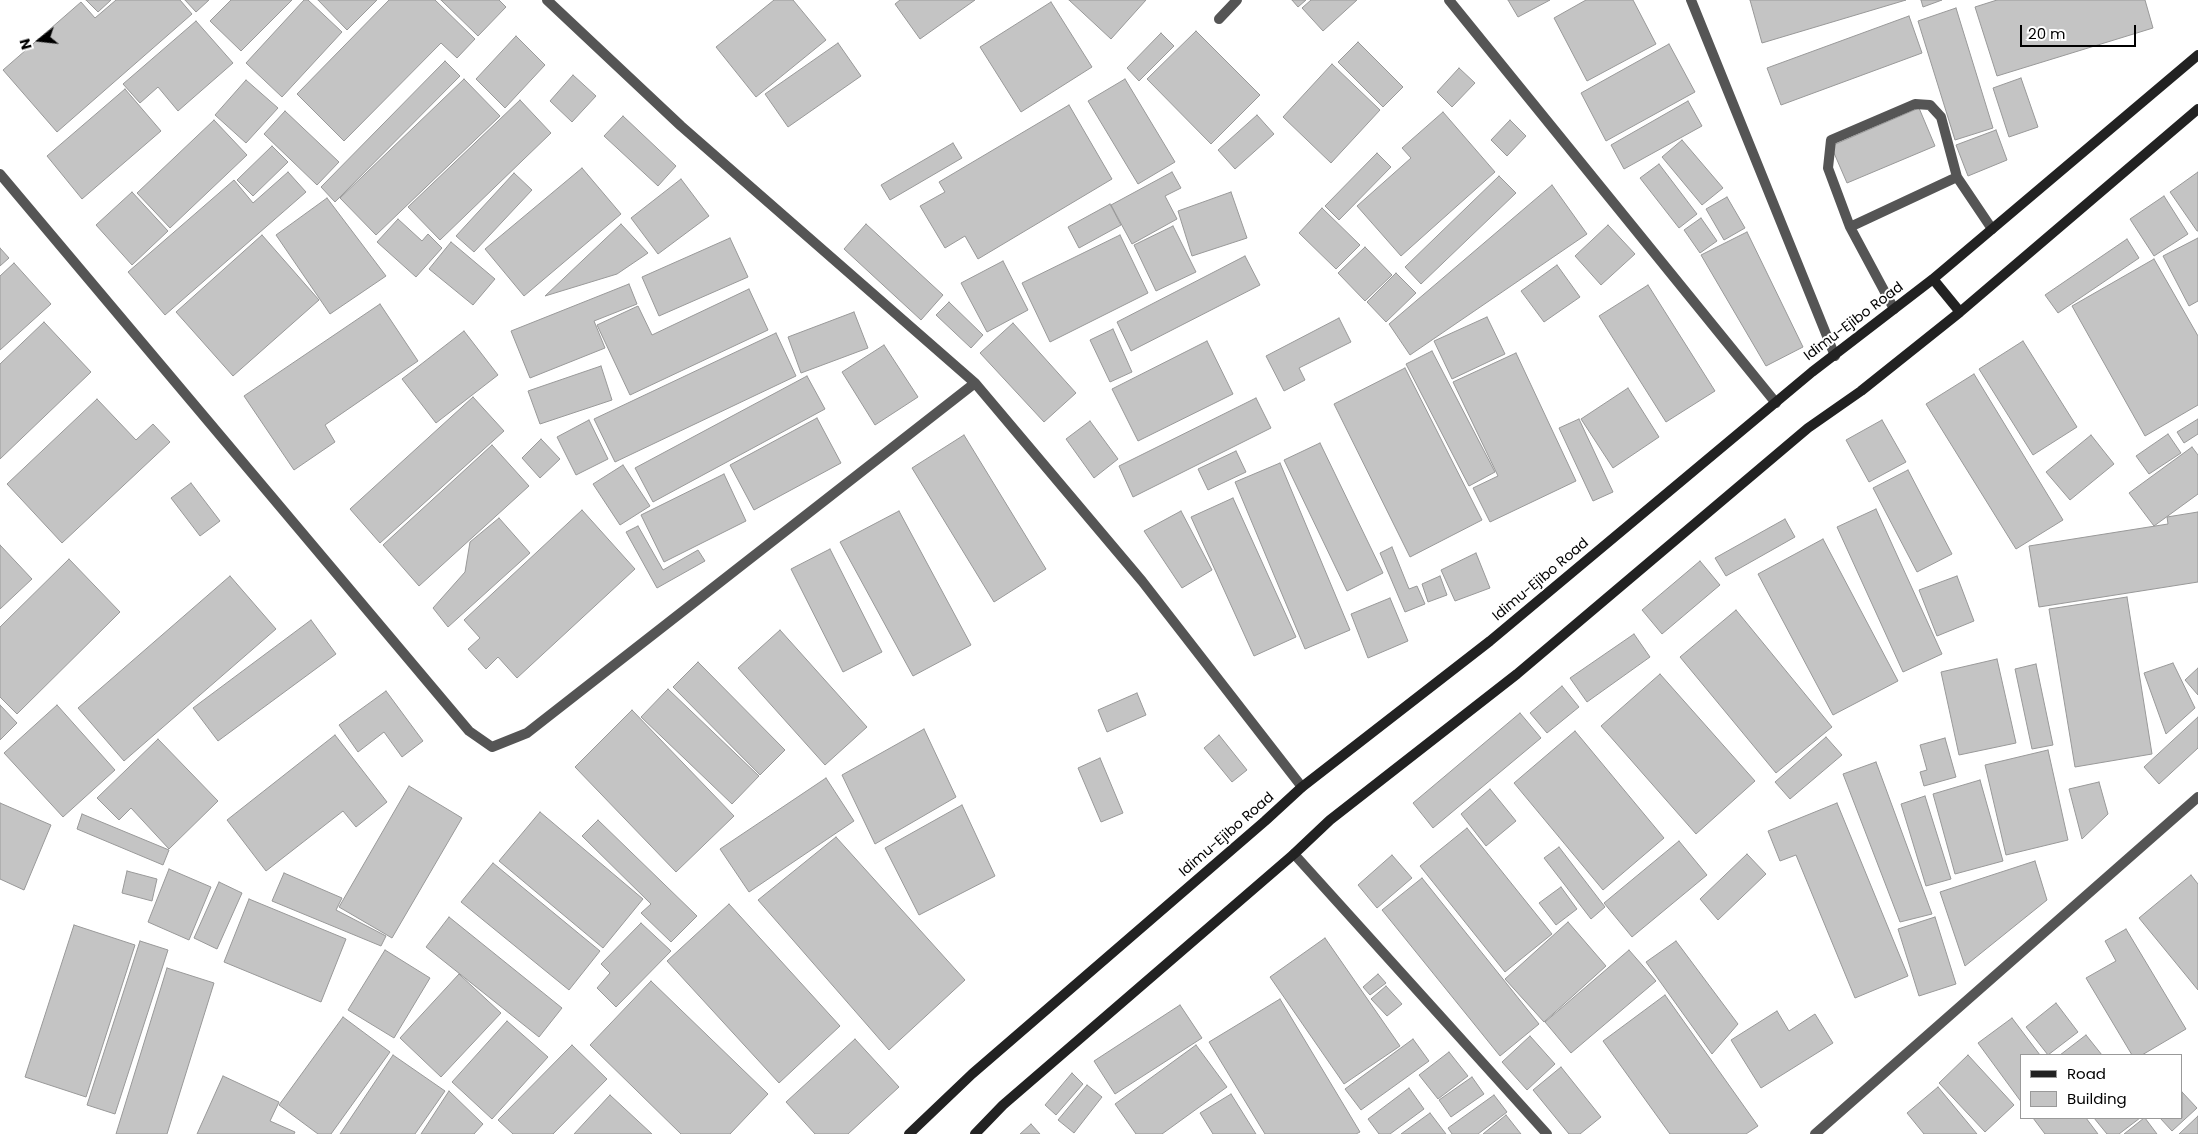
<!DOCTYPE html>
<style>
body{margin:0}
#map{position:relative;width:2198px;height:1134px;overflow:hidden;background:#fff;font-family:Poppins,sans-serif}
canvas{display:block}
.legend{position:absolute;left:2020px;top:1054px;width:162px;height:65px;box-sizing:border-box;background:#fff;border:1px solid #999;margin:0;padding:6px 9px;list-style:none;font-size:15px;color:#000}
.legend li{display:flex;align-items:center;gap:10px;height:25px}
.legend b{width:25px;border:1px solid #999}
.north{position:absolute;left:15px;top:15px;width:50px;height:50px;-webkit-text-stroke:4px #fff;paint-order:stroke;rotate:254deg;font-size:14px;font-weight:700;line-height:20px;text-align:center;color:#000}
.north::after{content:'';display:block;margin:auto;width:18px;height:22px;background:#000;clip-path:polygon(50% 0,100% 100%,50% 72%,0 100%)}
.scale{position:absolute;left:2020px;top:25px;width:116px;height:22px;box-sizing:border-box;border:2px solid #000;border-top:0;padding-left:6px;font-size:15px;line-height:18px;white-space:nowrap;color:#000;-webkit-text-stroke:4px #fff;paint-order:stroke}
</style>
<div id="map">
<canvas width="2198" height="1134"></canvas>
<ul class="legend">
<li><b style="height:6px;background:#222"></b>Road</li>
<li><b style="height:14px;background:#c4c4c4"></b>Building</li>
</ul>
<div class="north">N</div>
<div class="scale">20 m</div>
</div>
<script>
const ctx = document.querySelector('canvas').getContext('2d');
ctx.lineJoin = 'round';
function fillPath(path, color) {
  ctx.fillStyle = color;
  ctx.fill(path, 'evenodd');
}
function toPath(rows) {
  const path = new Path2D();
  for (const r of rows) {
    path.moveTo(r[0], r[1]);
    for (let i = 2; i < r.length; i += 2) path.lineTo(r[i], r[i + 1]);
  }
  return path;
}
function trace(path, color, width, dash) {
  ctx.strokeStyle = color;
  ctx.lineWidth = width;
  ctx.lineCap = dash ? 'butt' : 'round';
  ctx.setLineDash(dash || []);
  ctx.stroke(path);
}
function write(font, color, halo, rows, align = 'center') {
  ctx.font = font + ' Poppins,sans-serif';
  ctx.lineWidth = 4;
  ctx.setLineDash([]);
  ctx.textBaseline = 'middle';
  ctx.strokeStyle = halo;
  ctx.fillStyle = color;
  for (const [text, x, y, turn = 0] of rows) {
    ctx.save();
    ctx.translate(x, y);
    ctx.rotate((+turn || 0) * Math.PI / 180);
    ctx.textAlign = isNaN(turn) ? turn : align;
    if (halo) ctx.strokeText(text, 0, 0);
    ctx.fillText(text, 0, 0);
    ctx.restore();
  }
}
const building = toPath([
 [86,0,111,0,98,12,86,0],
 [116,0,180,0,192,14,57,132,3,70,81,2,95,18,116,0],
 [185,0,209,0,196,12,185,0],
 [231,0,292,0,241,51,210,21,231,0],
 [304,0,308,0,342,32,282,97,246,63,304,0],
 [318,0,377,0,347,30,318,0],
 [389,0,435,0,475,39,457,58,441,43,344,141,297,94,389,0],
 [441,0,499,0,506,7,478,36,441,0],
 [774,0,793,0,826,40,756,97,716,47,774,0],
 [900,0,975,0,920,39,895,4,900,0],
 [1069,0,1146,0,1111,39,1069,0],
 [1292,0,1306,0,1298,7,1292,0],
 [1311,0,1357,0,1323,31,1302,8,1311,0],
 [1508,0,1550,0,1518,17,1508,0],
 [1586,0,1633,0,1656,44,1587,81,1554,18,1586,0],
 [1750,0,1906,0,1762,43,1750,0],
 [1921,0,1942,0,1923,7,1921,0],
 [1997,0,2145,0,2153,28,1997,76,1975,7,1997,0],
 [1051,2,1092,67,1021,112,980,47,1051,2],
 [1956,8,1993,128,1955,140,1918,21,1956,8],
 [1909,16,1922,53,1781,105,1767,68,1909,16],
 [196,21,233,63,178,111,158,87,140,103,123,84,196,21],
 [1196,31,1260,95,1211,144,1147,79,1196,31],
 [1161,33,1174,46,1139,81,1127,68,1161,33],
 [516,36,545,65,505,108,476,79,516,36],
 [1358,42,1403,87,1383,107,1338,62,1358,42],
 [838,43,861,76,788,127,765,94,838,43],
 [1669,44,1695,92,1606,141,1581,93,1669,44],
 [445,61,460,76,335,202,321,187,445,61],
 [1332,64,1380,110,1331,163,1283,117,1332,64],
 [1459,68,1475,83,1452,107,1437,92,1459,68],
 [573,75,596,96,572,122,550,101,573,75],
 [2021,78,2038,127,2009,137,1993,88,2021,78],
 [464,79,500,116,376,235,340,198,464,79],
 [1125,79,1175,162,1138,184,1088,101,1125,79],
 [246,80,278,108,246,143,215,115,246,80],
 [125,89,161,131,82,199,47,156,125,89],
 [520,100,551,133,440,240,408,207,520,100],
 [1688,101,1702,126,1624,169,1611,145,1688,101],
 [1069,105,1112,179,978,259,965,236,945,248,920,206,945,192,939,182,1069,105],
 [1919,108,1935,146,1847,183,1831,146,1919,108],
 [285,111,339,162,317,185,264,134,285,111],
 [1443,112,1495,172,1401,256,1357,206,1411,158,1402,148,1443,112],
 [1257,115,1274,134,1235,169,1218,150,1257,115],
 [623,116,676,166,658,186,604,136,623,116],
 [214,120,247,155,170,228,137,193,214,120],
 [1510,120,1526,136,1507,156,1491,140,1510,120],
 [1996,130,2007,160,1968,176,1956,145,1996,130],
 [1682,140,1723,188,1702,205,1662,157,1682,140],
 [953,143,962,158,890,200,881,185,953,143],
 [272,146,288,162,253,196,237,180,272,146],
 [1377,153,1391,167,1339,220,1325,206,1377,153],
 [1659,164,1697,214,1679,228,1640,178,1659,164],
 [582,168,621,214,524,296,485,249,582,168],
 [288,172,306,192,165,315,128,272,234,180,253,203,288,172],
 [1172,172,1181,188,1165,196,1177,219,1132,244,1111,205,1172,172],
 [2198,172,2198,231,2197,231,2170,192,2198,172],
 [514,173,532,190,474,252,456,236,514,173],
 [1499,176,1516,193,1421,284,1405,267,1499,176],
 [681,179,709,216,658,254,631,218,681,179],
 [1552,185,1587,234,1410,355,1389,324,1552,185],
 [132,192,168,231,132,265,96,225,132,192],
 [1231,192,1247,238,1192,256,1178,211,1231,192],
 [2164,196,2188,234,2154,256,2130,219,2164,196],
 [1727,197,1745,228,1724,240,1706,209,1727,197],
 [327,198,386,276,330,314,276,235,327,198],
 [1110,204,1121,225,1079,248,1068,227,1110,204],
 [1322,208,1360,245,1336,269,1299,233,1322,208],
 [1701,218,1717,241,1700,253,1684,230,1701,218],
 [398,219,422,241,428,234,442,248,416,277,377,242,398,219],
 [621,224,648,253,617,274,545,296,621,224],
 [866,224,943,295,921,320,844,249,866,224],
 [1608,225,1635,254,1601,285,1575,256,1608,225],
 [1173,226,1196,272,1156,291,1134,245,1173,226],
 [1747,232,1803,347,1766,366,1701,255,1747,232],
 [262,235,319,300,233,376,176,312,262,235],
 [1120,235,1148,293,1050,342,1022,283,1120,235],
 [730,238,748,277,659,316,642,277,730,238],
 [2198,238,2198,301,2189,306,2163,256,2198,238],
 [2127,239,2139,258,2058,313,2045,295,2127,239],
 [451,242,495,279,473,305,429,269,451,242],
 [1365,247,1392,275,1365,301,1338,273,1365,247],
 [0,248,9,258,0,266,0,248],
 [1245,256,1260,285,1131,351,1117,322,1245,256],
 [2154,259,2198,336,2198,405,2145,436,2072,306,2154,259],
 [1003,261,1028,310,987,332,961,283,1003,261],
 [14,263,51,304,0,350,0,276,14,263],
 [1557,265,1580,297,1544,322,1521,291,1557,265],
 [1396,273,1416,293,1386,322,1367,302,1396,273],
 [629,284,637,304,594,321,605,348,530,378,511,331,629,284],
 [1648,285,1715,391,1666,422,1599,316,1648,285],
 [749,289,768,330,630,395,597,325,638,306,652,335,749,289],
 [949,302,983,335,971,348,936,315,949,302],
 [380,304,418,361,325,425,335,442,294,470,244,396,380,304],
 [854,312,868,348,801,373,788,337,854,312],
 [1487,317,1505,354,1452,379,1434,341,1487,317],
 [1339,318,1351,342,1299,368,1305,380,1284,391,1266,356,1339,318],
 [44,322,91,372,0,459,0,364,44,322],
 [1013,323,1076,393,1044,422,980,353,1013,323],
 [1113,329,1132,372,1110,382,1090,340,1113,329],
 [464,331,498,375,436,423,402,379,464,331],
 [776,333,796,376,615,462,594,419,776,333],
 [1207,341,1233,394,1138,441,1112,389,1207,341],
 [2023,341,2077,427,2033,455,1979,369,2023,341],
 [884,345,918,397,875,425,842,372,884,345],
 [1432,351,1495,472,1469,486,1406,364,1432,351],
 [1516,353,1576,481,1490,522,1473,488,1498,476,1453,382,1516,353],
 [601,366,612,400,540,424,528,391,601,366],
 [1405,368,1482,520,1410,557,1334,404,1405,368],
 [1974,374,2063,520,2016,549,1926,404,1974,374],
 [807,376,825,409,653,502,635,468,807,376],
 [1628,388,1659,437,1613,468,1581,419,1628,388],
 [473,397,504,431,380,543,350,509,473,397],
 [1256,398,1271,428,1133,497,1119,466,1256,398],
 [97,399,136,440,153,424,170,442,62,543,7,484,97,399],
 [817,418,841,463,754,510,730,465,817,418],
 [1579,419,1613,492,1593,501,1559,428,1579,419],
 [2198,419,2198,434,2184,443,2177,432,2198,419],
 [589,420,608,459,576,475,557,437,589,420],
 [1882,420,1906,462,1869,482,1846,440,1882,420],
 [1090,421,1118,459,1094,478,1066,439,1090,421],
 [2168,434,2181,453,2149,474,2136,456,2168,434],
 [964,435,1046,569,994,602,912,468,964,435],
 [2091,435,2114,464,2070,500,2046,472,2091,435],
 [541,439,560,459,540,478,522,458,541,439],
 [1320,443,1383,573,1347,591,1284,460,1320,443],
 [492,445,529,486,419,586,383,545,492,445],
 [2192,447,2198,455,2198,494,2154,526,2129,493,2192,447],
 [1236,451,1246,472,1208,490,1198,469,1236,451],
 [1280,463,1350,630,1305,649,1235,482,1280,463],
 [623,465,650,506,620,525,593,484,623,465],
 [1908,470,1952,554,1917,572,1873,488,1908,470],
 [724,474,746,521,664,562,641,515,724,474],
 [191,483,220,521,200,536,171,498,191,483],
 [1233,498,1296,637,1254,656,1191,517,1233,498],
 [1876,509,1942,654,1903,672,1837,527,1876,509],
 [582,510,635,569,517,678,498,657,486,669,468,649,480,638,464,620,582,510],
 [899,511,971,645,913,676,840,542,899,511],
 [1181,511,1212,570,1182,588,1144,531,1181,511],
 [2198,512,2198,582,2039,607,2029,546,2168,524,2167,517,2198,512],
 [499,518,530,553,448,627,433,608,465,572,470,542,499,518],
 [1785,519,1795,537,1726,576,1715,558,1785,519],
 [638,526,663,570,698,550,705,561,657,588,626,532,638,526],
 [1823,539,1898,681,1833,715,1758,574,1823,539],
 [0,545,32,579,0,609,0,545],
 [1392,547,1409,589,1417,586,1425,604,1405,612,1380,553,1392,547],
 [830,549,882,652,843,672,791,569,830,549],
 [1476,553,1490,588,1455,601,1441,570,1476,553],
 [69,559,120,612,17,714,0,697,0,627,69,559],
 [1700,561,1720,585,1662,634,1642,610,1700,561],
 [230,576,276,629,124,761,78,708,230,576],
 [1440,576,1447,595,1428,602,1422,584,1440,576],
 [1957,576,1974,621,1937,636,1919,590,1957,576],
 [2127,597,2152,754,2075,767,2049,609,2127,597],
 [1390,598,1408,641,1368,658,1351,614,1390,598],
 [1736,610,1832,727,1776,773,1680,657,1736,610],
 [311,620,336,654,218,741,193,708,311,620],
 [780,630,867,727,825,765,738,668,780,630],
 [1634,634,1650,657,1587,702,1570,678,1634,634],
 [1997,659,2016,743,1959,755,1941,672,1997,659],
 [698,662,785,750,760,775,673,687,698,662],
 [2173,663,2195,708,2166,734,2144,673,2173,663],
 [2036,664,2053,745,2032,749,2015,669,2036,664],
 [2198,668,2198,695,2185,680,2198,668],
 [1660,674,1755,781,1696,834,1601,726,1660,674],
 [1562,686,1579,707,1547,733,1530,713,1562,686],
 [668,689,759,776,732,804,641,717,668,689],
 [386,691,423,741,402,757,384,732,358,752,339,725,386,691],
 [1137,693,1146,715,1107,732,1098,710,1137,693],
 [0,705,17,723,0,740,0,705],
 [57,705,115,770,63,817,4,753,57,705],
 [632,710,734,816,676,872,575,767,632,710],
 [1520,713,1541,738,1433,828,1413,803,1520,713],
 [2198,717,2198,748,2159,784,2144,767,2198,717],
 [924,729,956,797,875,844,842,775,924,729],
 [1575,731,1664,838,1603,890,1514,783,1575,731],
 [335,735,387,802,356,827,343,811,266,871,227,820,335,735],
 [1219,735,1247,770,1232,782,1204,748,1219,735],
 [1826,737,1842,755,1790,799,1775,782,1826,737],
 [1945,738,1956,777,1924,786,1920,772,1927,770,1920,745,1945,738],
 [158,739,218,801,169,849,131,808,119,820,97,798,158,739],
 [2048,750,2068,840,2006,855,1985,765,2048,750],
 [1100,758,1123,813,1101,822,1078,768,1100,758],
 [1876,762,1932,914,1900,922,1843,774,1876,762],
 [826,778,854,821,749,892,720,849,826,778],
 [1980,780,2003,861,1955,874,1933,794,1980,780],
 [2099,782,2108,814,2082,839,2069,789,2099,782],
 [409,786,462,818,392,938,339,907,409,786],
 [1490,789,1516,821,1486,846,1461,814,1490,789],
 [1925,796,1951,879,1926,886,1901,804,1925,796],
 [0,803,51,825,24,890,0,879,0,803],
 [1837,803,1908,976,1855,998,1796,855,1780,861,1768,831,1837,803],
 [962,805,995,876,919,915,885,848,962,805],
 [540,812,643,899,603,948,499,861,540,812],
 [82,814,169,850,163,865,77,829,82,814],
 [598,820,697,916,671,942,641,913,651,904,582,836,598,820],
 [1467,828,1552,934,1505,972,1420,866,1467,828],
 [836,837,965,980,889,1050,758,900,836,837],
 [1679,841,1707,875,1632,937,1604,903,1679,841],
 [1559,847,1605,907,1591,919,1544,858,1559,847],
 [1747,854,1766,874,1718,920,1700,899,1747,854],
 [1392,855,1412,878,1377,908,1358,885,1392,855],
 [2035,861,2047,900,1965,966,1940,892,2035,861],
 [493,863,600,951,569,990,461,902,493,863],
 [169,869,211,887,189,940,148,922,169,869],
 [127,871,157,879,152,901,122,893,127,871],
 [284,873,342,898,336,910,386,936,381,946,272,901,284,873],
 [2191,875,2198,884,2198,990,2139,918,2191,875],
 [1422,878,1539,1024,1500,1056,1382,910,1422,878],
 [219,882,242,893,217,949,194,938,219,882],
 [1561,887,1577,909,1556,925,1539,903,1561,887],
 [249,899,346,939,321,1002,224,962,249,899],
 [729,904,840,1026,779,1083,667,961,729,904],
 [449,917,562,1008,539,1037,426,947,449,917],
 [1935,917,1956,984,1919,996,1898,929,1935,917],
 [1568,922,1606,966,1544,1022,1505,979,1568,922],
 [641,923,671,951,616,1007,597,988,610,973,601,964,641,923],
 [74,925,135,945,86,1097,25,1077,74,925],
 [2126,929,2186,1029,2142,1055,2132,1055,2086,978,2116,961,2105,941,2126,929],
 [1325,938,1400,1046,1344,1084,1270,977,1325,938],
 [140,941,168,950,115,1114,87,1105,140,941],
 [1676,941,1738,1024,1712,1054,1646,962,1676,941],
 [385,950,430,978,394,1038,348,1010,385,950],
 [1629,950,1656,981,1571,1053,1545,1022,1629,950],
 [167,968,214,983,167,1134,116,1134,167,968],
 [459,974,501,1013,441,1077,400,1038,459,974],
 [1378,974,1386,983,1370,995,1363,987,1378,974],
 [651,981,768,1094,730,1134,681,1134,590,1045,651,981],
 [1386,986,1402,1004,1387,1016,1371,999,1386,986],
 [1665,995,1758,1126,1746,1134,1670,1134,1603,1041,1665,995],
 [1280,999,1360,1132,1356,1134,1265,1134,1209,1042,1280,999],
 [2056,1003,2078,1032,2048,1055,2026,1027,2056,1003],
 [1180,1005,1202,1038,1115,1094,1094,1061,1180,1005],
 [1777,1011,1789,1031,1815,1014,1833,1043,1761,1088,1731,1040,1777,1011],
 [343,1017,390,1052,331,1134,318,1134,279,1105,343,1017],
 [2012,1018,2040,1055,2022,1055,2022,1103,1978,1043,2012,1018],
 [507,1021,548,1057,492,1119,452,1082,507,1021],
 [2086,1035,2102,1055,2060,1055,2086,1035],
 [1530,1036,1555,1064,1527,1090,1502,1062,1530,1036],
 [855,1039,899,1087,848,1134,815,1134,786,1102,855,1039],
 [1413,1039,1429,1061,1361,1110,1345,1089,1413,1039],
 [572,1045,607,1079,553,1134,513,1134,498,1120,572,1045],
 [1196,1045,1227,1087,1162,1134,1136,1134,1115,1104,1196,1045],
 [1449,1052,1468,1076,1438,1099,1419,1075,1449,1052],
 [393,1055,445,1091,415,1134,340,1134,393,1055],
 [1968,1055,2014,1105,1985,1132,1939,1083,1968,1055],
 [1561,1067,1601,1117,1580,1134,1569,1134,1533,1090,1561,1067],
 [1072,1073,1083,1084,1056,1115,1045,1105,1072,1073],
 [223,1076,279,1102,270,1121,295,1132,294,1134,197,1134,223,1076],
 [1472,1077,1484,1094,1451,1117,1439,1100,1472,1077],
 [1087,1085,1102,1097,1074,1133,1058,1120,1087,1085],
 [1938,1087,1977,1134,1924,1134,1907,1113,1938,1087],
 [1409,1088,1424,1109,1390,1134,1379,1134,1368,1119,1409,1088],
 [449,1091,483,1124,474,1134,421,1134,449,1091],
 [2182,1092,2197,1108,2172,1131,2160,1118,2182,1118,2182,1092],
 [1231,1094,1256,1134,1213,1134,1200,1113,1231,1094],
 [610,1095,652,1134,574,1134,610,1095],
 [1494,1095,1507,1112,1478,1134,1452,1134,1448,1128,1494,1095],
 [1430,1113,1446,1134,1401,1134,1430,1113],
 [1506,1115,1521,1134,1483,1134,1506,1115],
 [2198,1116,2198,1134,2179,1134,2198,1116],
 [2033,1118,2086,1118,2098,1134,2045,1134,2033,1118],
 [2094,1118,2140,1118,2119,1134,2107,1134,2094,1118],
 [2145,1118,2157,1134,2124,1134,2144,1118,2145,1118],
 [1031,1124,1040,1134,1020,1134,1031,1124]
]);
fillPath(building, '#c4c4c4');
trace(building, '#999', 1);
trace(toPath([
 [1850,227,1957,177],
 [1894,309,1850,227,1828,168,1831,140,1915,104,1930,105,1941,117,1957,177,1992,229]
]), '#555', 10);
trace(toPath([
 [547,0,681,126,975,383,1142,581,1302,787],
 [1449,0,1776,403],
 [1691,0,1835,356],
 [1219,19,1237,0],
 [0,174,469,731,492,747,527,733,975,383],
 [1294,854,1547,1134],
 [1815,1134,2198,797]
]), '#555', 10);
trace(toPath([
 [1933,279,1960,312],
 [909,1134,972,1074,1265,821,1302,787,1490,641,1812,372,1933,279,2198,55],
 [975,1134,1003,1105,1294,854,1330,820,1517,674,1808,428,1861,391,1960,312,2198,109]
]), '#222', 10);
write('14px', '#000', '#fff', [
 ["Idimu-Ejibo Road",1854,322,-37],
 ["Idimu-Ejibo Road",1541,580,-40],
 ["Idimu-Ejibo Road",1227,835,-41]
]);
</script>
